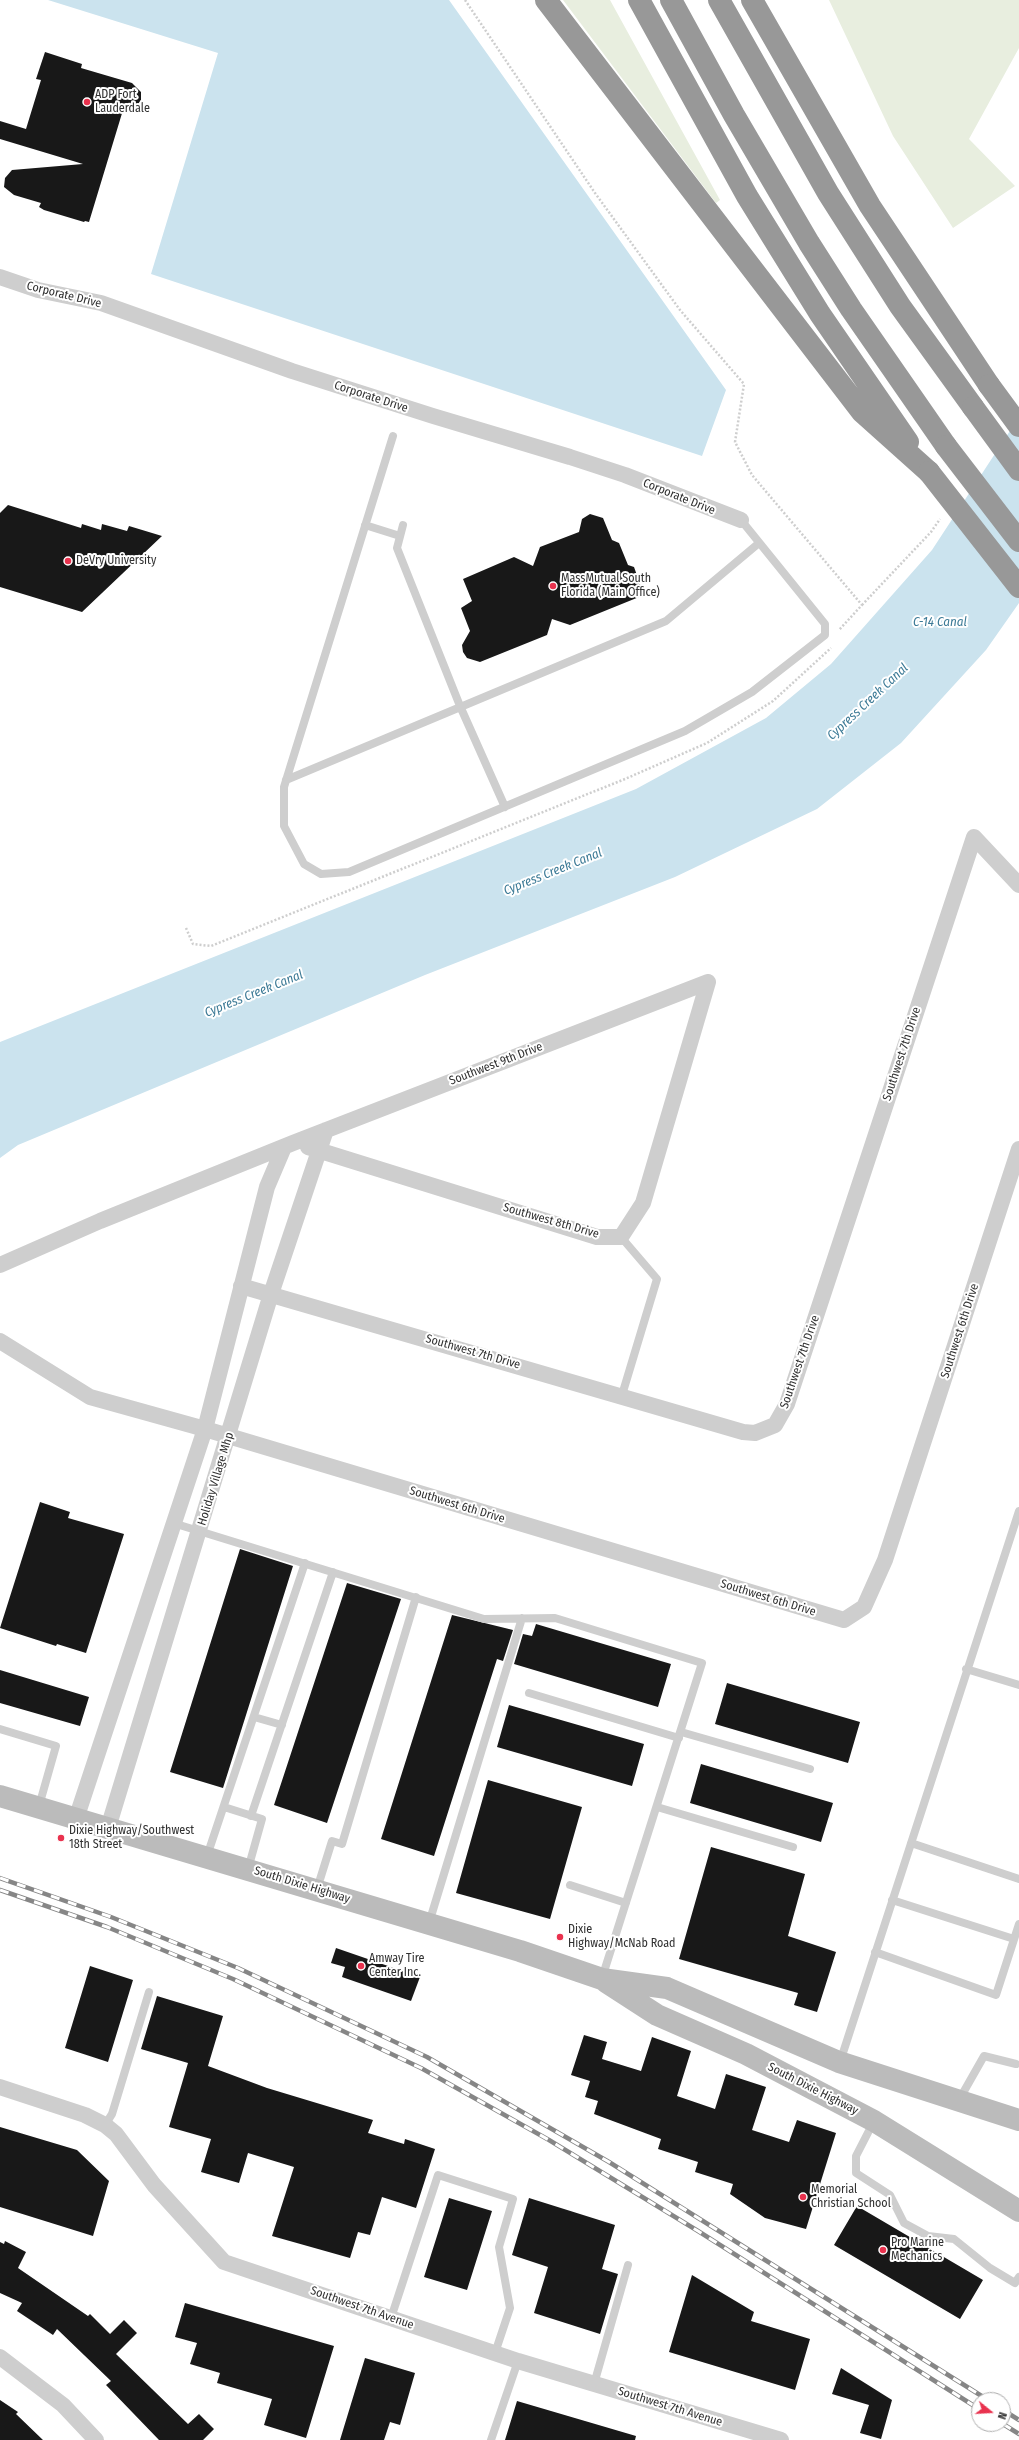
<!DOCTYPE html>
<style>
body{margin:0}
#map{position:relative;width:1019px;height:2440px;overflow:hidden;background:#fff;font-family:"Fira Sans Condensed",sans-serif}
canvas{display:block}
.north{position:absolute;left:971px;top:2392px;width:40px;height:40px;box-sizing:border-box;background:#fff;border:1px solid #adadad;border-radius:50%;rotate:108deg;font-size:11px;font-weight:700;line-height:16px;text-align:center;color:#313131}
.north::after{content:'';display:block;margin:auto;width:14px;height:18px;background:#e9324e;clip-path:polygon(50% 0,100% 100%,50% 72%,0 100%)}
</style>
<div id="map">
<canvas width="1019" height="2440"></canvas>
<div class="north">N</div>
</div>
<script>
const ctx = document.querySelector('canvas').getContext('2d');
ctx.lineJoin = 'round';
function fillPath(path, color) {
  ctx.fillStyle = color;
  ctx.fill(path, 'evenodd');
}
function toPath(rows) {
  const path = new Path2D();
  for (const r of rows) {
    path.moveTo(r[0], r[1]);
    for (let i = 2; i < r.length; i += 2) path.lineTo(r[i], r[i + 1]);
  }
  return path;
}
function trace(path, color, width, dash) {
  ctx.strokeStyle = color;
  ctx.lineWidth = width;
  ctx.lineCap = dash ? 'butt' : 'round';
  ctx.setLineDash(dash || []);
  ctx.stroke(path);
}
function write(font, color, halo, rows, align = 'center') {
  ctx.font = font + ' "Fira Sans Condensed",sans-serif';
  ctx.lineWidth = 4;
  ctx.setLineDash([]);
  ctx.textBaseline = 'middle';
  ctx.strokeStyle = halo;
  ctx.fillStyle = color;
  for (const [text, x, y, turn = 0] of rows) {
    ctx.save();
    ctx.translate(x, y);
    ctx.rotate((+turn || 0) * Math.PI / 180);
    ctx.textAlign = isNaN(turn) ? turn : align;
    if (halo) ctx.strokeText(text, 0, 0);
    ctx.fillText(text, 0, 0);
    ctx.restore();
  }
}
fillPath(toPath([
 [563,0,610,0,720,200,716,203],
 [829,0,1019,0,1019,48,969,139,1015,186,953,228,893,136]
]), '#e8eedf');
fillPath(toPath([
 [48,0,449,0,726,390,702,456,151,274,218,53],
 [1019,417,1019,603,986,650,901,743,817,809,675,877,425,975,18,1145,0,1158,0,1042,636,789,766,718,831,664,932,550]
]), '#cbe3ee');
fillPath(toPath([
 [45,52,82,64,81,68,132,83,141,92,141,100,136,107,123,110,89,222,85,221,84,222,44,210,39,207,41,203,14,195,4,187,5,178,12,170,83,164,0,139,0,121,26,129,41,80,36,79],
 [8,505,81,528,82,524,101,530,102,524,127,531,129,526,162,536,82,612,0,587,0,513],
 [590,514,603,518,612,540,619,543,628,565,634,567,644,595,570,625,552,619,547,635,480,662,467,658,463,652,462,645,470,631,461,608,472,601,463,579,514,557,533,566,540,547,579,532,582,519],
 [40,1502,70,1512,68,1518,124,1534,86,1653,57,1644,56,1646,0,1628],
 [240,1549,293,1566,223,1788,170,1772],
 [347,1583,401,1599,327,1823,274,1805],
 [452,1615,513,1630,503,1661,497,1659,434,1856,381,1839],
 [536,1624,671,1664,658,1707,514,1664,523,1634,532,1636],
 [0,1670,89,1697,80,1726,0,1703],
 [727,1683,860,1722,848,1763,715,1724],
 [509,1705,644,1744,632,1786,497,1747],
 [701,1764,833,1803,821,1842,690,1803],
 [488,1780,582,1807,550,1919,456,1893],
 [711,1847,805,1874,788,1936,836,1952,817,2012,794,2005,798,1993,679,1959],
 [336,1948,420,1977,411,2001,342,1977,345,1967,331,1963],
 [90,1966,133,1980,108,2062,65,2048],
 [157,1996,223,2016,208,2066,267,2088,373,2120,368,2133,404,2144,405,2139,435,2149,416,2208,382,2197,370,2235,358,2232,350,2258,272,2236,294,2167,248,2153,239,2183,201,2172,211,2139,169,2127,188,2063,141,2049],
 [584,2035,607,2042,602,2059,641,2071,652,2037,691,2051,677,2096,715,2109,726,2074,766,2087,752,2130,789,2142,797,2120,836,2133,806,2229,765,2218,730,2194,733,2184,695,2172,698,2162,658,2149,661,2139,594,2114,598,2101,585,2097,590,2081,571,2075],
 [0,2127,77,2150,109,2181,93,2236,0,2207],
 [449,2198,492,2211,467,2290,424,2277],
 [529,2198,615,2225,602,2269,618,2274,600,2334,534,2313,548,2267,512,2255],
 [857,2206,983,2280,960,2319,834,2245],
 [5,2241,26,2252,18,2268,88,2316,90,2314,110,2334,124,2320,137,2333,116,2354,188,2424,199,2414,214,2429,203,2440,159,2440,106,2385,111,2381,57,2329,53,2335,17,2311,22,2303,0,2293,0,2242,4,2244],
 [692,2275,754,2312,751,2321,810,2339,795,2390,669,2352],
 [185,2303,334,2346,306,2438,264,2425,272,2399,217,2383,220,2373,190,2364,197,2343,175,2337],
 [365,2358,415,2373,400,2425,390,2422,384,2440,340,2440],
 [841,2368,892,2400,881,2439,860,2433,869,2405,832,2394],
 [0,2400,18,2412,16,2414,43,2440,0,2440],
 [517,2401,636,2436,635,2440,505,2440]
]), '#181818');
trace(toPath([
 [465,0,595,193,680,310,744,384,735,442,752,475,862,605,839,630],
 [862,605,931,532,940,519],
 [186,928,193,944,211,946,625,779,707,743,773,701,831,648]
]), '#cecece', 2.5, [2, 2]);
trace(toPath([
 [393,436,284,787,284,826,304,864,321,874,349,872,685,731,752,692,825,635,825,624,741,520],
 [365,525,400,536],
 [403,525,397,548,460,706,505,807],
 [286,780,666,621,759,543],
 [621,1237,657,1279,622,1395],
 [173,1523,484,1619,555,1618,702,1663,602,1978],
 [966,1669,1019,1685],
 [529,1693,679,1738],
 [254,1717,282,1725],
 [0,1729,56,1746,39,1806],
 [681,1732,810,1769],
 [224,1807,262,1819,248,1869],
 [657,1807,793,1847],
 [251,1816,333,1572],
 [911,1843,1019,1879],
 [207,1856,305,1563],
 [570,1885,626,1903],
 [317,1889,332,1841,342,1844,416,1597],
 [892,1900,1014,1939],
 [429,1923,522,1618],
 [875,1952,996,1995,1019,1924],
 [840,2062,1019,1511],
 [959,2100,984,2056,1016,2064],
 [874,2121,856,2156,856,2173,890,2195,904,2223,928,2236,954,2239,990,2268,1015,2283,1019,2277],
 [105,2125,112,2114,149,1992],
 [391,2318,438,2175,513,2199,499,2247,510,2308,495,2353],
 [594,2384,628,2265],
 [491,2440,518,2361]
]), '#cecece', 8);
trace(toPath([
 [0,277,38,290,101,303,292,371,433,416,570,457,625,475,741,520],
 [308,1147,597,1237,621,1237,643,1203,708,982],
 [0,1265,100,1221,293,1143,708,982],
 [241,1286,743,1432,755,1433,775,1425,787,1404,974,837,1019,885],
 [0,1341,90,1397,205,1429,267,1187,284,1147],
 [76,1819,205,1429,844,1620,864,1607,885,1560,1019,1149],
 [108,1828,271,1294,326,1130],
 [0,2087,85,2115,105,2125,116,2134,154,2185,224,2262,518,2361,781,2440],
 [0,2357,63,2405,96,2440]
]), '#cecece', 16);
trace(toPath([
 [0,1796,520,1951,602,1979,667,1988,839,2062,1019,2120],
 [606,1982,657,2015,746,2054,874,2121,1019,2211]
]), '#bbb', 22);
trace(toPath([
 [546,0,862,412,929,472],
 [639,0,747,196,820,314,908,442],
 [671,0,734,115,809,243,851,309,946,446],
 [719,0,828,193,900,306,973,407],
 [752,0,870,206,989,385]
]), '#989898', 22);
const rail = toPath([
 [0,1878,111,1917,238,1968,427,2057,609,2162,988,2400],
 [0,1890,107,1927,233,1979,421,2068,549,2140,698,2231,979,2409],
 [1003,2410,1019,2420],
 [1003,2424,1019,2434]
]);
trace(rail, '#868686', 4.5);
trace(rail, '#fff', 3, [9]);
trace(toPath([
 [989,385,1019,426],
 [973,407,1019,470],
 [946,446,1019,541],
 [929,472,1019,587]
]), '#989898', 22);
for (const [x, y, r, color] of [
 [87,102,4,"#e9324e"],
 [68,561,4,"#e9324e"],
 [553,586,4,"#e9324e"],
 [61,1838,4,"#e9324e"],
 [560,1937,4,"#e9324e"],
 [361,1966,4,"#e9324e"],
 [803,2197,4,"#e9324e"],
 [883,2250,4,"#e9324e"]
]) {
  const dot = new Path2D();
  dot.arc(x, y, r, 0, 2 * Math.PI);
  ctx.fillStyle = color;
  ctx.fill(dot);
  trace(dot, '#fff', 1.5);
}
write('12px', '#313131', '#fff', [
 ["ADP Fort",95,95],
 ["Lauderdale",95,109],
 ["DeVry University",76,561],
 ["MassMutual South",561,579],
 ["Florida (Main Office)",561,593],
 ["Dixie Highway/Southwest",69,1831],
 ["18th Street",69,1845],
 ["Dixie",568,1930],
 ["Highway/McNab Road",568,1944],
 ["Amway Tire",369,1959],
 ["Center Inc.",369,1973],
 ["Memorial",811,2190],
 ["Christian School",811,2204],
 ["Pro Marine",891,2243],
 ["Mechanics",891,2257]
], 'left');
write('12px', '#313131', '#fff', [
 ["Corporate Drive",64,295,14],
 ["Corporate Drive",371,397,18],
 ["Corporate Drive",679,497,22],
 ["Southwest 7th Drive",902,1054,-72],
 ["Southwest 9th Drive",496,1064,-21],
 ["Southwest 8th Drive",551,1221,16],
 ["Southwest 6th Drive",960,1331,-72],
 ["Southwest 7th Drive",473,1352,16],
 ["Southwest 7th Drive",800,1362,-71],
 ["Holiday Village Mhp",216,1479,-73],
 ["Southwest 6th Drive",457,1505,17],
 ["Southwest 6th Drive",768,1598,17],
 ["South Dixie Highway",302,1885,17],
 ["South Dixie Highway",813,2089,27],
 ["Southwest 7th Avenue",362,2308,19],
 ["Southwest 7th Avenue",670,2407,17]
]);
write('italic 13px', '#3c7a96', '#fff', [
 ["C-14 Canal",940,622],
 ["Cypress Creek Canal",868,702,-43],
 ["Cypress Creek Canal",553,872,-22],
 ["Cypress Creek Canal",254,994,-22]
]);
</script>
